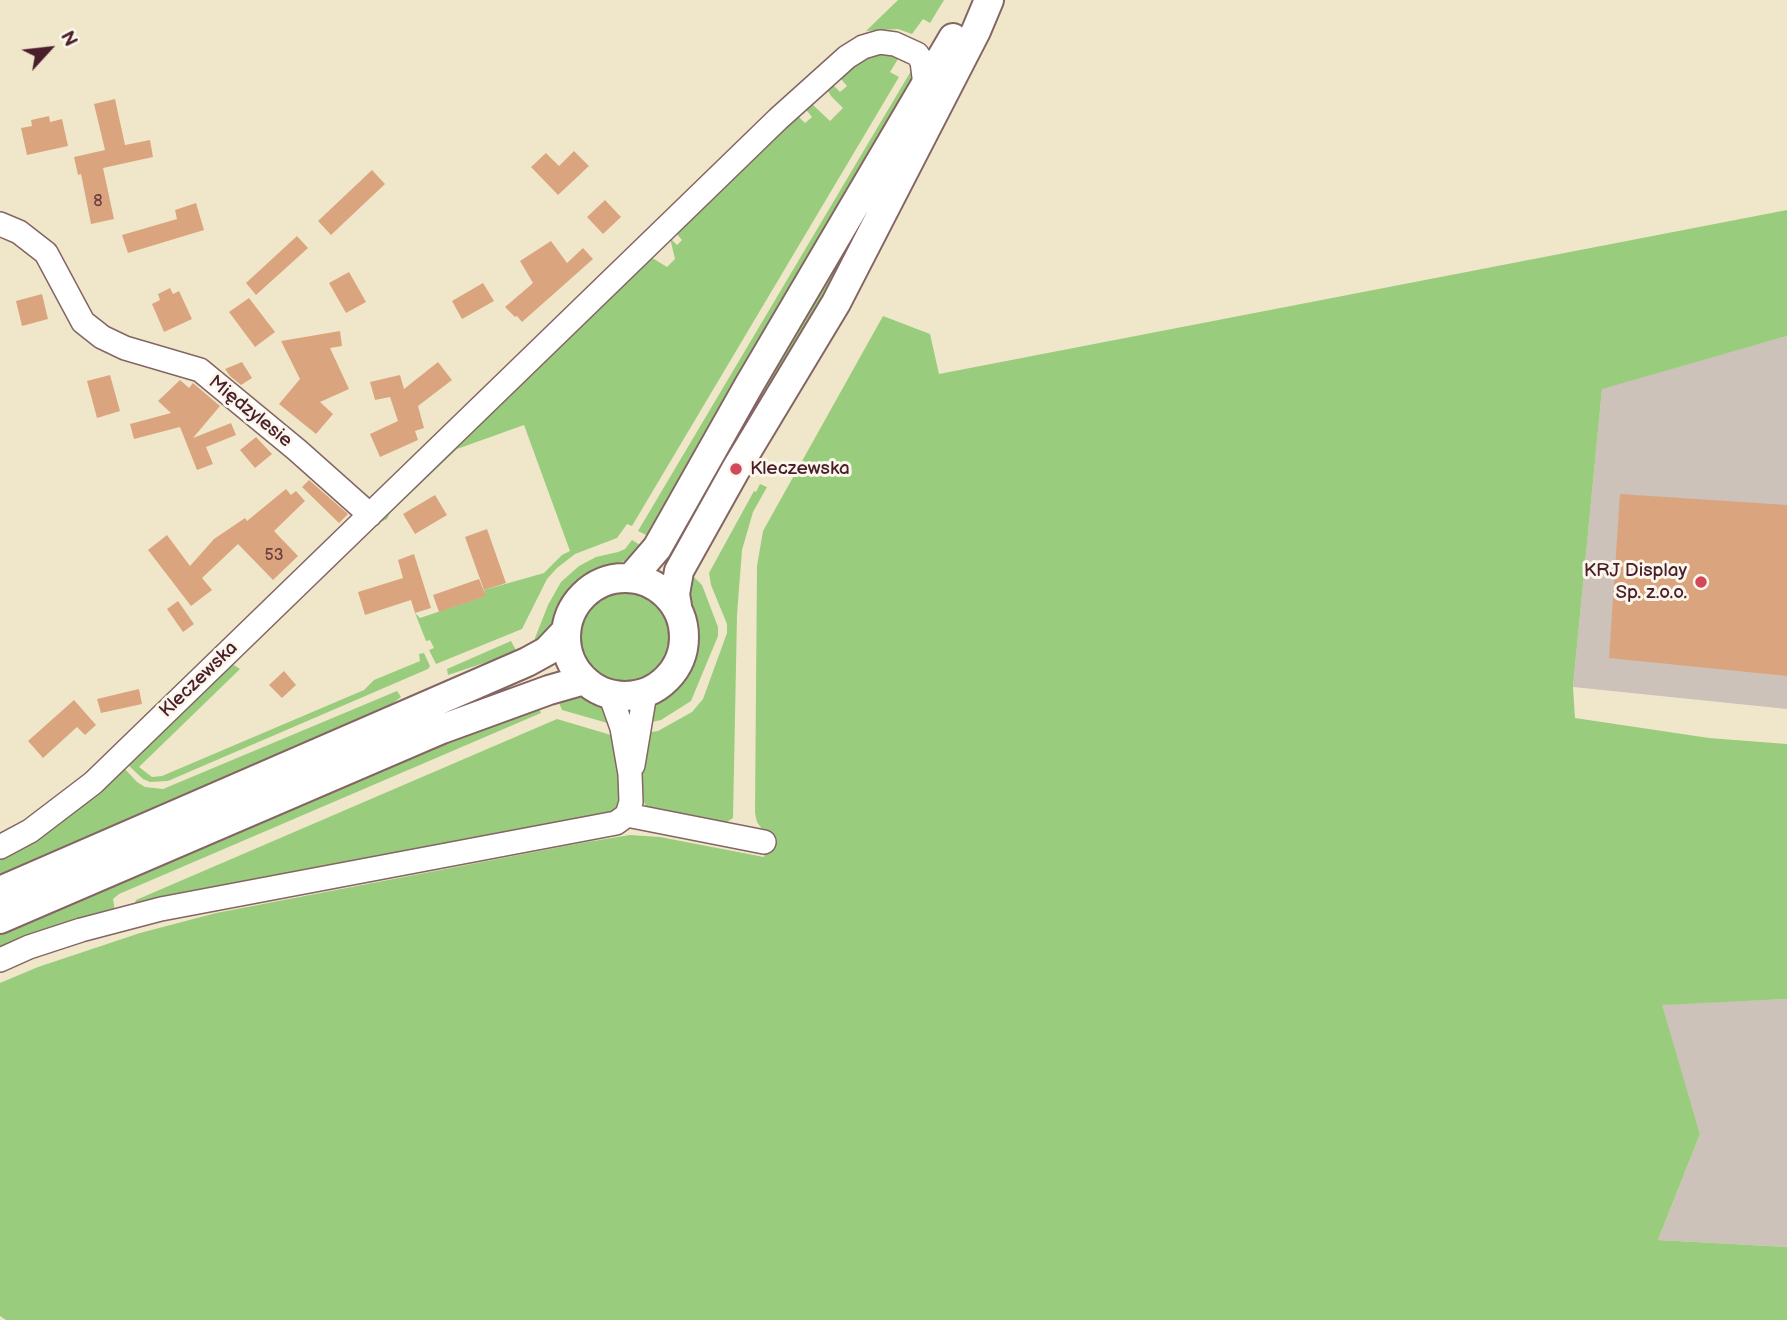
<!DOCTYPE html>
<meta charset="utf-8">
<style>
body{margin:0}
#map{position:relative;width:1787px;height:1320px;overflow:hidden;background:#f0e7cb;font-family:"Balsamiq Sans",sans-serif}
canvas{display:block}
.north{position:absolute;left:14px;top:14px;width:70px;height:70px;-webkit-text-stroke:5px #fbf7ec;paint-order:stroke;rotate:63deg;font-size:19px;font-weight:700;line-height:28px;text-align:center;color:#4a1f2b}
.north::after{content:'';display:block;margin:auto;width:24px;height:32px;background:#4a1f2b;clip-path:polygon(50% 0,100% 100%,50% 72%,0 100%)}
</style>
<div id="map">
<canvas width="1787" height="1320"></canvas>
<div class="north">N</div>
</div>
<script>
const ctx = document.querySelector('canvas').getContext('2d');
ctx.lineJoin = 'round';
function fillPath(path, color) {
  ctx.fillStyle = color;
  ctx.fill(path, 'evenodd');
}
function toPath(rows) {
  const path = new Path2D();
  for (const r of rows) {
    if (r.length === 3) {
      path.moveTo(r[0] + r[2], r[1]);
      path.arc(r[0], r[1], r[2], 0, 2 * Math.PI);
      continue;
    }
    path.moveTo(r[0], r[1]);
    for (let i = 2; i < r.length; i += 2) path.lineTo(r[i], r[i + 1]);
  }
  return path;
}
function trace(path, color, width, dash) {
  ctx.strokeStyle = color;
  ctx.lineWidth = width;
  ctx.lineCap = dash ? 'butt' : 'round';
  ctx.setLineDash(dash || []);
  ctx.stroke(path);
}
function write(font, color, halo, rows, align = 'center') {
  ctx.font = font + ' "Balsamiq Sans",sans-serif';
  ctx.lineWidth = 6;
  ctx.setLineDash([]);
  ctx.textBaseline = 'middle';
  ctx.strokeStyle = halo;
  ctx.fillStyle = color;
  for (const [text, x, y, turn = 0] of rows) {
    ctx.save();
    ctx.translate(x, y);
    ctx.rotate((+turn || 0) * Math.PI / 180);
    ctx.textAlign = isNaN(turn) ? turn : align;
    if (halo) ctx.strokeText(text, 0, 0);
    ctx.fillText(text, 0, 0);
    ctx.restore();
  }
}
fillPath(toPath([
 [1787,336,1787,709,1573,687,1602,388],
 [1787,999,1787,1247,1658,1240,1700,1134,1661,1004]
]), '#cdc2b9');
fillPath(toPath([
 [898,0,944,0,930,23,923,19,912,34,898,29,866,31],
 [884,53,901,58,907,64,898,59,890,72,899,77,632,526,627,524,617,538,575,554,557,568,547,579,522,629,436,664,429,650,434,648,430,640,426,641,415,613,420,618,485,596,484,590,544,573,562,555,570,551,524,425,457,449,390,513,387,519,381,522,381,519,647,259,654,259,667,267,675,259,670,238,677,245,682,240,675,232,796,114,805,123,812,117,803,106,808,103,813,105,830,121,843,108,831,96,828,91,830,86,832,84,840,92,847,86,840,78,860,60],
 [943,68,833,284,810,317,676,553,668,548],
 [911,71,911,87,650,537,638,531],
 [1787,210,1787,336,1602,389,1573,687,1575,718,1709,738,1787,744,1787,999,1662,1005,1700,1134,1658,1240,1787,1247,1787,1320,6,1320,0,1316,0,983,38,967,140,933,216,913,581,843,630,835,660,837,764,857,766,835,757,822,755,813,757,566,763,531,883,316,930,334,939,374],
 [760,484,767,487,753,512,742,550,737,615,733,818,724,824,648,810,641,796,645,733,658,731,692,712,703,699,727,633,727,624,711,585,709,573,754,491,756,492],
 [632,540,645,548,632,559,600,568,582,578,568,592,553,625,535,644,535,638,548,605,561,582,579,566,596,557,618,552,625,549],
 [691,574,702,585,718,627,718,636,691,701,661,720,647,723,655,704,683,681,690,672,695,660,699,632,697,619,688,593],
 [625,635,46],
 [511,641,517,652,448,675,447,669],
 [424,653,430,666,428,669,168,781,150,782,143,779,128,765,127,762,226,667,234,665,240,669,139,767,152,777,162,776,364,690,374,680,420,661,419,654],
 [397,691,401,697,377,715,0,880,0,856,124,768,137,782,145,787,163,789],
 [581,695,590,698,605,709,611,724,562,710,557,698],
 [538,705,541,713,119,894,113,899,115,911,0,951,0,930,416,750],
 [557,719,611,735,617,734,623,798,619,807,610,814,134,906,136,900]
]), '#99cd7d');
fillPath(toPath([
 [115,99,125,145,150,140,153,157,103,168,114,219,91,224,81,174,78,175,74,157,105,150,94,104],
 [49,116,50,122,62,119,68,146,27,155,21,128,32,126,31,120],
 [574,151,589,166,558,195,531,167,546,153,559,166],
 [372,170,385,184,331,235,318,221],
 [605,200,621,217,603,234,587,217],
 [196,203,204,230,128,253,122,235,177,219,175,210],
 [297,236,308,248,256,295,246,283],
 [551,241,567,263,583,248,593,259,522,322,517,316,515,317,505,307,533,283,520,261],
 [349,272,366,302,346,313,329,283],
 [483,283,494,301,462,319,452,301],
 [170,288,173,294,179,291,192,319,164,332,152,304,160,300,158,294],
 [42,294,48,319,22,326,16,301],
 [249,298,275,332,255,347,229,312],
 [340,331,342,346,330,348,349,389,320,402,333,414,316,434,279,404,300,379,281,341],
 [242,362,252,378,241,385,230,376,225,369],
 [438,362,452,380,418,406,424,428,415,431,418,440,380,457,370,434,398,421,390,397,375,400,370,382,400,375,404,389],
 [110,375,120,411,97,418,87,381],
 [180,380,189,388,193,383,220,406,193,438,231,423,236,435,206,447,213,464,197,470,180,427,134,439,130,424,171,413,158,401],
 [256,437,272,454,255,468,240,450],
 [309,480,348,514,339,523,302,487],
 [286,489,291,495,296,491,305,501,274,531,298,556,273,580,238,544,202,578,212,590,191,606,148,550,167,535,190,566,214,539,245,518,247,521],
 [1620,494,1787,505,1787,676,1609,658],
 [435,495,447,515,415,534,403,514],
 [487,529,506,583,484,590,465,537],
 [414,554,431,608,415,613,411,600,365,615,358,592,403,578,398,560],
 [479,579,486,596,439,612,433,595],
 [178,601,194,624,183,632,167,609],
 [284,671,296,685,282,698,269,685],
 [139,689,142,704,101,713,97,699],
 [74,700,96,725,85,735,77,727,43,758,28,741]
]), '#daa57e');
const minor = toPath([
 [0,224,19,232,46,253,83,322,102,337,125,348,200,370,297,450,370,515],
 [633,765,645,693],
 [627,815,764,842],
 [0,847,30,831,93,783,676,218,778,119,847,57,863,47,880,42,895,44,917,54,922,61,925,85],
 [0,960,29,947,81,930,161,909,616,823,627,815,631,802,630,774,622,728,610,694]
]);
const major = toPath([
 [632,577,657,548,749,385,953,38],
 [625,637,59],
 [677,606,675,594,679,571,736,469,836,303,976,31,989,0],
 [0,891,527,662,547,651,565,632],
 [0,919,442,729,549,690,584,680]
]);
trace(minor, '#846563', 26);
trace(major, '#846563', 32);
trace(minor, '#fff', 23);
trace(major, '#fff', 28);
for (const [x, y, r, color] of [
 [736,469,7,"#d1495b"],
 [1701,582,7,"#d1495b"]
]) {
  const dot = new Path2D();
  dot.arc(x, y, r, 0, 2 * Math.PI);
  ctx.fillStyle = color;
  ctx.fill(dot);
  trace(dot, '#fbf7ec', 2.5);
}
write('16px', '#6e4040', null, [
 ["8",98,202],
 ["53",274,556]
]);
write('19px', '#4a1f2b', '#fbf7ec', [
 ["Międzylesie",250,412,39],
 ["Kleczewska",199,680,-44]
]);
write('19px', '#4a1f2b', '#fbf7ec', [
 ["Kleczewska",750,469],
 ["KRJ Display",1687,571,"right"],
 ["Sp. z.o.o.",1687,593,"right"]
], 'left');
</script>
